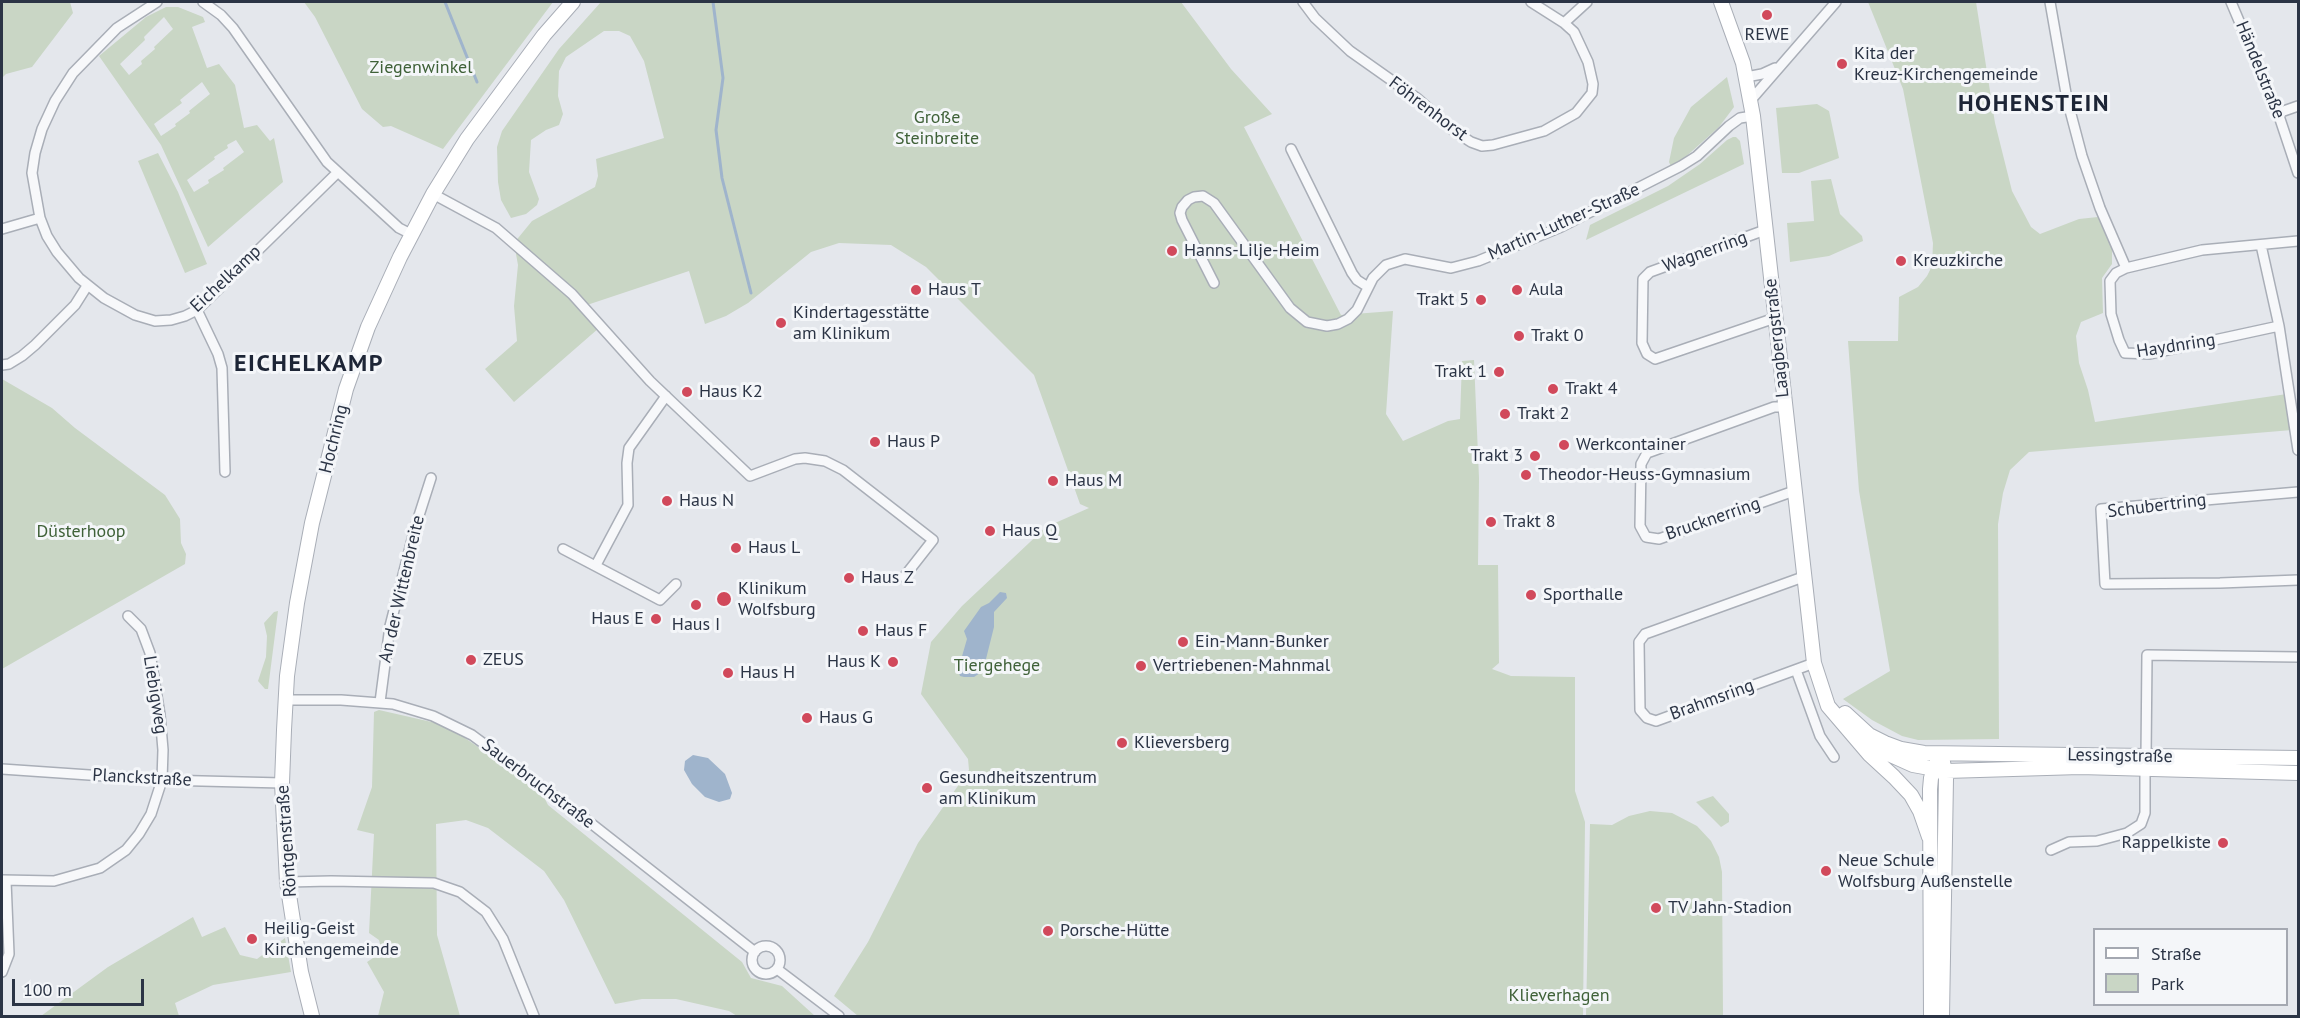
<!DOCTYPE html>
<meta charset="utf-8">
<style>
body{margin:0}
#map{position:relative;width:2300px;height:1018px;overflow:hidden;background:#e4e7ec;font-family:"PT Sans",sans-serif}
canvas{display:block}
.frame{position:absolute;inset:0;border:3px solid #2b3445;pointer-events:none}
.legend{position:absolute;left:2093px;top:928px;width:195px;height:78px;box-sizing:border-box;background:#f4f6f9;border:2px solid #a4a8b1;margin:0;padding:8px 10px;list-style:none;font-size:18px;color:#2b3445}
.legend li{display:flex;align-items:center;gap:12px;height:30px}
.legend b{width:30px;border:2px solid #a4a8b1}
.scale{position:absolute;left:12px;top:979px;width:132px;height:27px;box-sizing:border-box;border:3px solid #2b3445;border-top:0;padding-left:8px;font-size:18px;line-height:21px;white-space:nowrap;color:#2b3445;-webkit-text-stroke:4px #f4f6f9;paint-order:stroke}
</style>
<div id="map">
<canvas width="2300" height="1018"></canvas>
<div class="frame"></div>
<ul class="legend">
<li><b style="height:8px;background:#fff"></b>Straße</li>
<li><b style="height:16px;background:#c9d6c5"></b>Park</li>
</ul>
<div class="scale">100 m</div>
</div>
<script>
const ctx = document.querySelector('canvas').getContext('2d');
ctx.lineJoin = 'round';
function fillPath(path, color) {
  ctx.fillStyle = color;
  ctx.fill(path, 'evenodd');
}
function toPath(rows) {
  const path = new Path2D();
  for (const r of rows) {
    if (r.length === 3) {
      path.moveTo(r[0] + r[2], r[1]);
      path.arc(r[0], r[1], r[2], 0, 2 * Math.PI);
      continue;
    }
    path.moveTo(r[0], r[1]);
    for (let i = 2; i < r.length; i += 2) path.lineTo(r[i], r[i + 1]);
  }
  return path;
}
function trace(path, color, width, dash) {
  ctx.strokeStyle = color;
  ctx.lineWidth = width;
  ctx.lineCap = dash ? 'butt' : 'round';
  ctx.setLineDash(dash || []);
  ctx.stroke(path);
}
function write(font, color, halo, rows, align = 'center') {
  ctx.font = font + ' "PT Sans",sans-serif';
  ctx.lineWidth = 6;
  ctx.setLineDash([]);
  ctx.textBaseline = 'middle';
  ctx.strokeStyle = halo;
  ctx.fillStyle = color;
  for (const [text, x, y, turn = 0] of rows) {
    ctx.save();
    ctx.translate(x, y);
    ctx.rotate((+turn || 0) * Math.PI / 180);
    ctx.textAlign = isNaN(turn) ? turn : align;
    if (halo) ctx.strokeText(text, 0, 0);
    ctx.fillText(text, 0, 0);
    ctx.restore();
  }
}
fillPath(toPath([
 [2,2,70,2,73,13,32,67,6,74,2,78],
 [304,2,553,2,443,149,391,126,383,127,362,109,315,17],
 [601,2,1181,2,1231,69,1272,114,1244,127,1341,315,1393,311,1386,414,1403,441,1448,421,1460,419,1462,361,1474,360,1479,478,1478,565,1498,565,1499,663,1492,669,1511,676,1575,677,1575,791,1585,822,1583,1016,858,1016,834,996,868,942,918,843,969,770,968,759,921,694,931,642,962,606,1046,527,1089,508,1080,504,1034,375,926,267,891,245,839,243,811,252,748,303,726,316,705,324,689,271,581,307,599,328,514,402,485,369,517,341,514,306,518,265,514,243,532,221,595,187,598,176,596,159,664,138,644,61,630,36,619,31,604,31,566,57,559,71,558,96,563,114,559,125,546,130,531,140,529,172,539,199,537,205,526,214,511,218,501,200,498,182,497,147,502,131,559,49],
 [1868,2,1976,2,1995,123,2012,191,2031,227,2040,234,2079,219,2098,217,2112,249,2112,264,2102,278,2103,313,2081,322,2076,336,2079,363,2088,390,2095,422,2287,394,2292,430,2029,452,2010,470,2003,493,1998,524,1999,739,1918,740,1902,736,1872,720,1843,699,1890,671,1859,491,1848,341,1898,341,1899,297,1918,287,1927,276,1932,266,1933,243,1903,89],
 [166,7,178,7,203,17,205,22,192,27,207,68,219,64,235,85,244,128,257,125,270,141,274,138,283,182,208,247,161,145,99,56,146,17],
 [164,17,173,29,154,47,155,49,141,61,142,64,129,75,120,64,145,40,144,37],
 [202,82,210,94,189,111,190,113,175,124,176,126,161,136,154,124,182,103,180,100],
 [236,140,244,152,223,168,224,170,208,180,209,183,194,192,187,180,215,159,214,157,228,148,227,145],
 [1727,77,1734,107,1719,127,1672,169,1669,162,1674,138,1691,107],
 [1817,104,1829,111,1839,158,1799,173,1782,173,1776,108],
 [1733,137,1736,137,1740,141,1744,164,1586,240,1590,225,1668,186,1700,164,1727,140],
 [158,153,178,192,207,264,185,273,138,161],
 [1831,179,1840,214,1862,236,1863,241,1829,256,1790,262,1787,223,1814,221,1811,181],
 [2,379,52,408,75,428,165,495,180,519,181,543,186,554,185,564,2,669],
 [278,611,268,689,265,689,258,681,266,657,267,636,264,623,274,612],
 [379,710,436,723,459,734,509,768,544,797,548,805,742,962,751,978,782,986,815,1016,737,1016,729,1011,676,999,642,999,615,1004,564,900,544,871,488,828,466,820,436,824,437,935,460,1016,378,1016,384,992,367,962,382,952,379,940,369,933,374,834,357,830,372,787,374,712],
 [1713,796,1729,814,1729,822,1721,827,1696,802],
 [1650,811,1672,813,1697,826,1711,841,1719,857,1722,872,1723,1016,1586,1016,1590,824,1612,825,1629,816],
 [193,917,202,937,225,927,240,955,257,959,285,938,291,972,213,985,175,1003,179,1016,41,1016,108,967]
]), '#c9d6c5');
fillPath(toPath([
 [1000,592,1006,593,1007,598,994,612,994,627,983,671,974,677,964,677,960,676,958,670,967,639,964,631,981,607,989,603],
 [693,755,708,758,725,774,732,793,730,799,719,802,705,797,692,784,684,770,685,761]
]), '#9fb4cc');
trace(toPath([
 [445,2,477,82],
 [713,2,723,78,716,130,722,178,751,293]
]), '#9fb4cc', 3);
const street = toPath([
 [157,2,117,28,73,73,55,101,42,129,35,153,32,173,40,218,47,236,57,252,79,278,104,298,135,315,155,321,171,320,185,316,197,310,337,173],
 [203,2,221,15,233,28,327,162,399,228,411,234],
 [1303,2,1315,18,1350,51,1418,99,1454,131,1471,142,1482,146,1493,145,1544,131,1576,113,1592,93,1593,84,1588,62,1574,32,1564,23,1531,2],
 [2050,2,2067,99,2082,156,2100,208,2126,268],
 [2231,2,2278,113,2298,173],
 [1564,23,1587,2],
 [1746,77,1762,74,1775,68],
 [1750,101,1836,2],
 [2278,113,2298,106],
 [1291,149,1352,273,1357,280,1368,287],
 [433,194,496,228,572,294,650,381,750,476,795,459,805,458,825,461,843,470,933,540,904,577],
 [2,229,40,218],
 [1765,230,1650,272,1643,279,1642,343,1647,354,1655,359,1775,318],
 [2261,245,2279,326,2298,450],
 [1214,283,1182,220,1180,213,1182,207,1188,200,1194,197,1203,196,1214,203,1290,308,1307,322,1327,326,1338,324,1348,319,1357,310,1373,278,1386,265,1405,259,1451,268,1478,261,1561,227,1681,166,1697,156,1729,126,1740,118,1753,116],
 [197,310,218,354,222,368,225,472],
 [2279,326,2150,354,2125,353,2119,340,2111,314,2110,281,2116,273,2126,268,2202,250,2298,241],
 [2,365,9,364,22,356,35,345,75,305,87,286],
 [1784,407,1774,407,1647,453,1641,464,1640,526,1646,537,1659,539,1794,491],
 [2298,492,2101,509,2105,584,2220,583,2298,580],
 [563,549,660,600,676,584],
 [596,565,628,505,627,463,629,448,666,396],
 [1803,577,1645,634,1639,642,1640,710,1647,718,1656,721,1814,663],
 [1796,670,1820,736,1834,757],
 [286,700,341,700,393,704,433,716,472,735,583,817,755,952],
 [380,702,390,626,415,528,431,478],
 [2146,757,2147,655,2298,657],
 [2,769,162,780,282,783],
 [2051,850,2069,842,2097,841,2127,833,2141,824,2145,813,2145,768],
 [2,880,54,881,100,868,126,850,139,834,151,814,162,780,163,750,160,715,150,653,141,629,128,616],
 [287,882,331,881,434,883,460,892,486,912,503,939,534,1016],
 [766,960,14],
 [777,969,839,1016],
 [2,972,9,954,6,881]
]);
const secondary = toPath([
 [1721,2,1743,63,1753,116,1814,663,1828,706,1869,754,1894,777,1911,795,1920,811,1929,837],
 [1845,713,1869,735,1885,743,1901,749,1924,753,2298,758],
 [1873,747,1913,765,1946,771,2080,767,2298,773],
 [312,1016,301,972,287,882,282,783,284,730,287,676,297,603,312,523,346,389,368,327,400,257,433,194,467,139,544,35,573,2],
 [1931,1016,1930,789,1931,778,1937,762],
 [1942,1016,1946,779,1943,762]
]);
trace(street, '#a9aeb7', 12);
trace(secondary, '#a9aeb7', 16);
trace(street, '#f7f8fa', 9);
trace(secondary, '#fff', 14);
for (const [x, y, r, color] of [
 [1767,15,6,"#d1495b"],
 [1842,64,6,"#d1495b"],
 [1172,251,6,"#d1495b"],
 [1901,261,6,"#d1495b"],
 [916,290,6,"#d1495b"],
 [1517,290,6,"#d1495b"],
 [1481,300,6,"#d1495b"],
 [781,323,6,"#d1495b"],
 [1519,336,6,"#d1495b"],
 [1499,372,6,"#d1495b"],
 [1553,389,6,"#d1495b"],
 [687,392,6,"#d1495b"],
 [1505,414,6,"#d1495b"],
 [875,442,6,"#d1495b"],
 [1564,445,6,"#d1495b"],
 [1535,456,6,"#d1495b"],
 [1526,475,6,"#d1495b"],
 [1053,481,6,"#d1495b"],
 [667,501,6,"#d1495b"],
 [1491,522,6,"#d1495b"],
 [990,531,6,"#d1495b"],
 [736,548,6,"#d1495b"],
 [849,578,6,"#d1495b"],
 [1531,595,6,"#d1495b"],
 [724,599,8,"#d1495b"],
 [696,605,6,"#d1495b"],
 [656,619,6,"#d1495b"],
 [863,631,6,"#d1495b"],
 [1183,642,6,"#d1495b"],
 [471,660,6,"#d1495b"],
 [893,662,6,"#d1495b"],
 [1141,666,6,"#d1495b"],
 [728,673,6,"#d1495b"],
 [807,718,6,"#d1495b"],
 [1122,743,6,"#d1495b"],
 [927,788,6,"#d1495b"],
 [2223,843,6,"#d1495b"],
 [1826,871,6,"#d1495b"],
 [1656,908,6,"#d1495b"],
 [1048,931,6,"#d1495b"],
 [252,939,6,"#d1495b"]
]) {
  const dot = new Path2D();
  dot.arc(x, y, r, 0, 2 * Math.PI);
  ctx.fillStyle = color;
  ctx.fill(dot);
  trace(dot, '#f4f6f9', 2);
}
write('18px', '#2b3445', '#f4f6f9', [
 ["REWE",1767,35,"center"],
 ["Kita der",1854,54],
 ["Kreuz-Kirchengemeinde",1854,75],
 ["Hanns-Lilje-Heim",1184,251],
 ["Kreuzkirche",1913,261],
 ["Haus T",928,290],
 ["Aula",1529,290],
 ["Trakt 5",1469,300,"right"],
 ["Kindertagesstätte",793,313],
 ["am Klinikum",793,334],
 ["Trakt 0",1531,336],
 ["Trakt 1",1487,372,"right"],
 ["Trakt 4",1565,389],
 ["Haus K2",699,392],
 ["Trakt 2",1517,414],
 ["Haus P",887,442],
 ["Werkcontainer",1576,445],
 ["Trakt 3",1523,456,"right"],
 ["Theodor-Heuss-Gymnasium",1538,475],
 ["Haus M",1065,481],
 ["Haus N",679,501],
 ["Trakt 8",1503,522],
 ["Haus Q",1002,531],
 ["Haus L",748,548],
 ["Haus Z",861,578],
 ["Klinikum",738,589],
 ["Wolfsburg",738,610],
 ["Sporthalle",1543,595],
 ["Haus E",644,619,"right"],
 ["Haus I",696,625,"center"],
 ["Haus F",875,631],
 ["Ein-Mann-Bunker",1195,642],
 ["ZEUS",483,660],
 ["Haus K",881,662,"right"],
 ["Vertriebenen-Mahnmal",1153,666],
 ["Haus H",740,673],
 ["Haus G",819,718],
 ["Klieversberg",1134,743],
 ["Gesundheitszentrum",939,778],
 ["am Klinikum",939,799],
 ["Rappelkiste",2211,843,"right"],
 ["Neue Schule",1838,861],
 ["Wolfsburg Außenstelle",1838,882],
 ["TV Jahn-Stadion",1668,908],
 ["Heilig-Geist",264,929],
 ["Kirchengemeinde",264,950],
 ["Porsche-Hütte",1060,931]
], 'left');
write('18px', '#3f6138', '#f4f6f9', [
 ["Ziegenwinkel",421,68],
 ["Große",937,118],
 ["Steinbreite",937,139],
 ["Düsterhoop",81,532],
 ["Tiergehege",997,666],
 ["Klieverhagen",1559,996]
]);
write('18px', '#2b3445', '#f4f6f9', [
 ["Händelstraße",2260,70,68],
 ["Föhrenhorst",1428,109,37],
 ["Martin-Luther-Straße",1564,222,-24],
 ["Wagnerring",1705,252,-20],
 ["Eichelkamp",226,279,-43],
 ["Laagbergstraße",1777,338,-96],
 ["Haydnring",2176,346,-9],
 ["Hochring",334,439,-76],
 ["Schubertring",2157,506,-7],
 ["Brucknerring",1713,519,-19],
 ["An der Wittenbreite",402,589,-77],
 ["Liebigweg",155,695,81],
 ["Brahmsring",1712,700,-20],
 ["Lessingstraße",2120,756,1],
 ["Planckstraße",142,778,3],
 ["Sauerbruchstraße",538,784,37],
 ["Röntgenstraße",287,841,-94]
]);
ctx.letterSpacing = '1.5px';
write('bold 24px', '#1d2536', '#f4f6f9', [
 ["HOHENSTEIN",2034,104],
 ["EICHELKAMP",309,364]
]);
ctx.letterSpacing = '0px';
</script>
